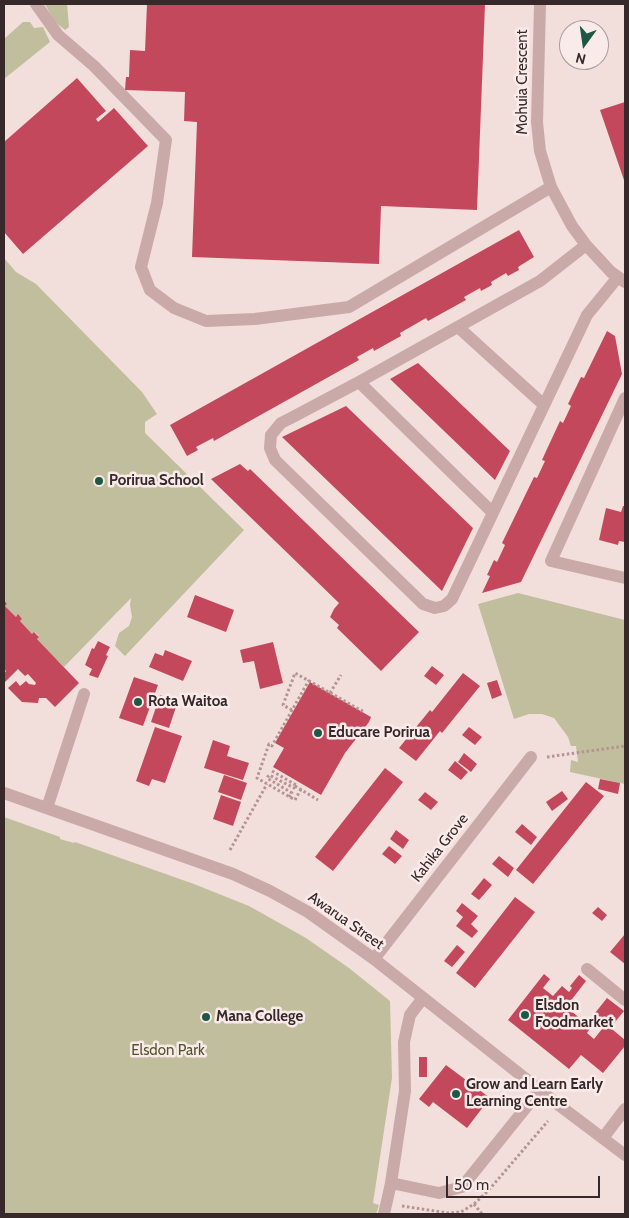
<!DOCTYPE html>
<style>
body{margin:0}
#map{position:relative;width:629px;height:1218px;overflow:hidden;background:#f2dfdc;font-family:Cabin,sans-serif}
canvas{display:block}
.frame{position:absolute;inset:0;border:5px solid #37282a;pointer-events:none}
.north{position:absolute;left:559px;top:20px;width:50px;height:50px;box-sizing:border-box;background:#f9ebe9;border:1px solid #ab9d9d;border-radius:50%;rotate:194deg;font-size:14px;font-weight:700;line-height:20px;text-align:center;color:#37282a}
.north::after{content:'';display:block;margin:auto;width:18px;height:22px;background:#1e5744;clip-path:polygon(50% 0,100% 100%,50% 72%,0 100%)}
.scale{position:absolute;left:446px;top:1176px;width:154px;height:22px;box-sizing:border-box;border:2px solid #37282a;border-top:0;padding-left:6px;font-size:15px;line-height:18px;white-space:nowrap;color:#37282a;-webkit-text-stroke:4px #f9ebe9;paint-order:stroke}
</style>
<div id="map">
<canvas width="629" height="1218"></canvas>
<div class="frame"></div>
<div class="north">N</div>
<div class="scale">50 m</div>
</div>
<script>
const ctx = document.querySelector('canvas').getContext('2d');
ctx.lineJoin = 'round';
function fillPath(path, color) {
  ctx.fillStyle = color;
  ctx.fill(path, 'evenodd');
}
function toPath(rows) {
  const path = new Path2D();
  for (const r of rows) {
    path.moveTo(r[0], r[1]);
    for (let i = 2; i < r.length; i += 2) path.lineTo(r[i], r[i + 1]);
  }
  return path;
}
function trace(path, color, width, dash) {
  ctx.strokeStyle = color;
  ctx.lineWidth = width;
  ctx.lineCap = dash ? 'butt' : 'round';
  ctx.setLineDash(dash || []);
  ctx.stroke(path);
}
function write(font, color, halo, rows, align = 'center') {
  ctx.font = font + ' Cabin,sans-serif';
  ctx.lineWidth = 5;
  ctx.setLineDash([]);
  ctx.textBaseline = 'middle';
  ctx.strokeStyle = halo;
  ctx.fillStyle = color;
  for (const [text, x, y, turn = 0] of rows) {
    ctx.save();
    ctx.translate(x, y);
    ctx.rotate((+turn || 0) * Math.PI / 180);
    ctx.textAlign = isNaN(turn) ? turn : align;
    if (halo) ctx.strokeText(text, 0, 0);
    ctx.fillText(text, 0, 0);
    ctx.restore();
  }
}
fillPath(toPath([
 [45,4,67,4,69,27,65,30,54,21],
 [23,22,30,22,34,28,43,27,50,42,4,79,4,39],
 [4,258,16,272,36,284,142,392,157,414,145,422,145,433,244,530,125,656,115,646,119,633,129,626,132,617,130,605,131,598,64,667,37,639,39,636,35,632,32,634,20,621,22,619,18,615,16,617,5,606,7,604,4,600],
 [518,593,625,620,625,784,570,772,571,760,578,762,576,746,571,746,568,737,554,718,542,714,529,714,514,719,478,604],
 [4,817,60,837,60,839,74,843,75,842,194,884,249,906,306,938,349,968,390,1001,392,1078,373,1203,379,1205,376,1214,4,1214]
]), '#c0be9c');
fillPath(toPath([
 [147,4,485,4,477,210,381,206,379,264,192,257,197,122,184,121,185,92,125,90,126,77,129,77,130,50,145,51],
 [77,78,106,111,96,119,98,122,114,108,148,146,23,254,4,232,4,142],
 [625,102,625,183,600,110],
 [519,230,534,257,518,267,519,270,508,276,506,273,491,282,492,285,481,291,480,288,464,297,466,300,428,321,426,318,400,333,401,336,374,351,373,348,357,357,359,360,214,441,213,438,196,447,198,450,187,456,170,425],
 [607,331,615,336,622,374,521,582,482,593,490,576,487,575,494,560,497,562,505,545,502,543,534,477,537,478,545,461,542,460,547,449,560,421,563,423,571,406,568,404,581,377,584,378],
 [418,363,510,451,495,480,390,379],
 [346,406,473,528,442,591,282,437],
 [240,464,248,471,250,469,419,632,381,671,337,628,339,625,330,617,334,609,339,603,211,479],
 [623,506,625,506,625,542,619,541,618,545,599,540,606,508,621,512],
 [195,595,234,610,226,632,187,617],
 [4,600,7,604,5,606,16,617,18,614,22,619,20,621,32,634,34,632,39,637,37,639,79,683,55,707,46,698,39,698,38,703,22,702,8,688,16,681,20,686,26,681,29,684,35,685,36,683,28,674,25,676,18,669,4,683,4,674,6,671,4,669],
 [98,641,110,647,106,655,108,656,98,678,89,675,92,669,85,665,92,648,94,649],
 [273,642,283,683,260,689,254,661,243,663,240,650],
 [165,650,192,661,183,681,149,667,155,653,163,656],
 [432,666,444,675,436,685,424,676],
 [463,673,480,686,442,733,440,731,416,761,399,748,430,710,432,712],
 [134,677,158,685,143,726,119,718],
 [497,680,502,695,492,699,487,683],
 [310,682,371,717,369,722,345,753,321,795,273,767,284,748,275,743],
 [160,695,178,701,169,728,151,722],
 [155,727,182,736,165,783,152,779,149,786,136,781],
 [469,727,482,737,475,745,462,735],
 [213,740,230,746,227,756,249,763,243,780,204,768],
 [464,753,477,764,471,772,458,762],
 [455,761,468,772,461,780,448,770],
 [385,768,403,782,333,871,315,857],
 [224,775,247,783,241,800,218,792],
 [600,779,620,783,618,794,598,789],
 [586,782,604,796,533,884,516,870],
 [562,791,568,799,552,811,546,802],
 [425,792,438,802,431,810,418,800],
 [221,795,241,802,233,826,213,819],
 [522,824,537,837,531,845,515,832],
 [396,830,409,840,403,849,390,839],
 [389,846,402,856,395,864,382,854],
 [499,856,514,868,508,877,492,864],
 [484,878,492,885,479,900,471,894],
 [515,897,535,912,475,988,456,973],
 [462,903,478,916,471,924,478,931,472,938,456,926,463,917,456,911],
 [598,907,607,915,602,921,592,913],
 [625,934,625,964,610,952],
 [457,945,465,952,452,967,444,961],
 [544,974,550,979,543,988,553,996,562,986,569,992,572,988,570,986,579,975,586,981,566,1007,591,1027,587,1033,594,1039,606,1024,625,1040,625,1046,603,1073,581,1055,569,1069,508,1020],
 [607,998,624,1011,611,1027,595,1013],
 [419,1057,427,1057,427,1077,419,1077],
 [446,1065,490,1098,467,1128,433,1102,429,1107,419,1099]
]), '#c4485c');
trace(toPath([
 [330,693,341,675],
 [292,710,283,705,295,673,364,712],
 [547,757,625,746],
 [272,771,296,785,294,788,269,775,267,778,292,793,289,797],
 [295,786,318,800],
 [301,789,295,800,257,778,269,744,272,746,309,680],
 [230,850,267,784],
 [474,1204,482,1214],
 [402,1206,448,1213,461,1212,474,1204,488,1191,548,1121]
]), '#b59392', 3, [2.5, 2.5]);
trace(toPath([
 [36,4,58,35,94,66,166,140,157,203,141,267,150,290,174,308,206,321,255,319,349,307,551,187],
 [540,4,537,122,540,151,551,187,572,226,586,245,611,272,625,282],
 [586,245,540,281,359,382,291,418,281,423,271,435,270,448,275,460,423,604,435,608,444,606,452,599,587,315,618,277],
 [458,327,544,405],
 [359,382,492,512],
 [625,398,551,561,625,578],
 [4,793,233,874,270,891,308,912,374,959,560,1106,625,1155],
 [47,808,84,694],
 [374,959,531,757],
 [587,969,625,1000],
 [423,998,410,1015,404,1042,405,1091,391,1183,439,1193,462,1187,540,1090],
 [603,1138,625,1109],
 [384,1214,391,1183]
]), '#caaaa8', 12);
for (const [x, y, r, color] of [
 [99,481,5,"#1e5744"],
 [138,702,5,"#1e5744"],
 [318,733,5,"#1e5744"],
 [525,1015,5,"#1e5744"],
 [206,1017,5,"#1e5744"],
 [456,1094,5,"#1e5744"]
]) {
  const dot = new Path2D();
  dot.arc(x, y, r, 0, 2 * Math.PI);
  ctx.fillStyle = color;
  ctx.fill(dot);
  trace(dot, '#f9ebe9', 2);
}
write('15px', '#37282a', '#f9ebe9', [
 ["Mohuia Crescent",523,82,-90],
 ["Kahika Grove",440,848,-52],
 ["Awarua Street",346,921,35]
]);
write('bold 15px', '#37282a', '#f9ebe9', [
 ["Porirua School",109,481],
 ["Rota Waitoa",148,702],
 ["Educare Porirua",328,733],
 ["Elsdon",535,1006],
 ["Foodmarket",535,1023],
 ["Mana College",216,1017],
 ["Grow and Learn Early",466,1085],
 ["Learning Centre",466,1102]
], 'left');
write('15px', '#54532c', '#f9ebe9', [
 ["Elsdon Park",168,1051]
]);
</script>
